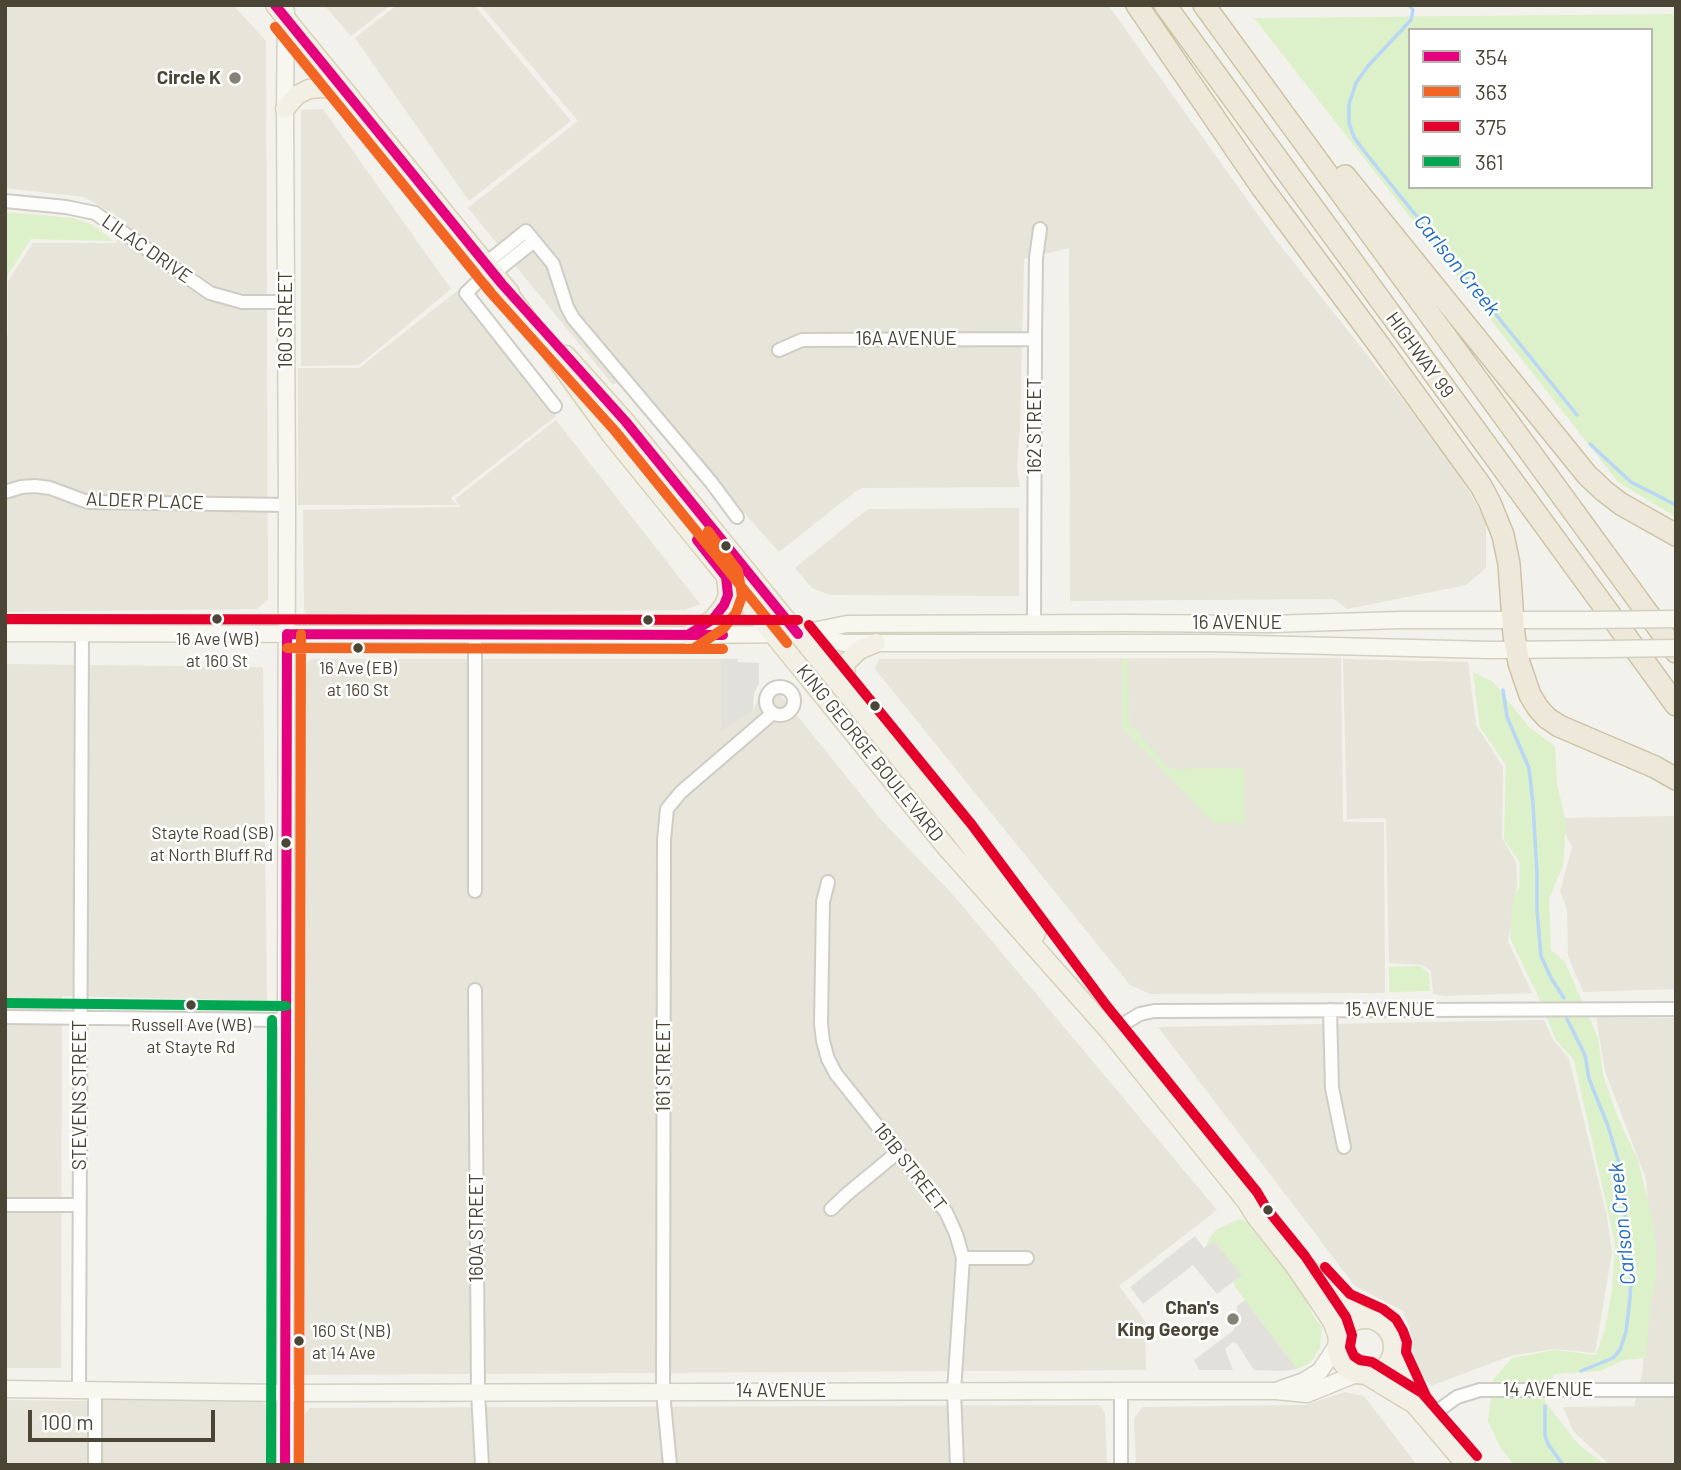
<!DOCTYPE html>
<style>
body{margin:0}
#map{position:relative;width:1681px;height:1470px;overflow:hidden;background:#f2f1ec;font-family:Barlow,sans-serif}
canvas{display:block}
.frame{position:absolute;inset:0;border:7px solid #4b4536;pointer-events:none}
.legend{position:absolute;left:1408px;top:28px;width:245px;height:161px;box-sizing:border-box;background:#fff;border:2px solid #b7b5af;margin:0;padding:9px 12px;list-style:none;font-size:21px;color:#4b4536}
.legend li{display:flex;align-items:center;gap:14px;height:35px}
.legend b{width:35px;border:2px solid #b7b5af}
.scale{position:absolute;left:28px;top:1410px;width:187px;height:32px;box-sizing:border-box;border:4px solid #4b4536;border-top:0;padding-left:9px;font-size:21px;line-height:24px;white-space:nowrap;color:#4b4536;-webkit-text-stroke:5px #fff;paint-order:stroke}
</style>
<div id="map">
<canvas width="1681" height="1470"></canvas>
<div class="frame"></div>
<ul class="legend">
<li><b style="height:9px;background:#e5007d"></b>354</li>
<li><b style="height:9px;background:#f26522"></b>363</li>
<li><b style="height:9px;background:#e4002b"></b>375</li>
<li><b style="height:9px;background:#00a651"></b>361</li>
</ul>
<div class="scale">100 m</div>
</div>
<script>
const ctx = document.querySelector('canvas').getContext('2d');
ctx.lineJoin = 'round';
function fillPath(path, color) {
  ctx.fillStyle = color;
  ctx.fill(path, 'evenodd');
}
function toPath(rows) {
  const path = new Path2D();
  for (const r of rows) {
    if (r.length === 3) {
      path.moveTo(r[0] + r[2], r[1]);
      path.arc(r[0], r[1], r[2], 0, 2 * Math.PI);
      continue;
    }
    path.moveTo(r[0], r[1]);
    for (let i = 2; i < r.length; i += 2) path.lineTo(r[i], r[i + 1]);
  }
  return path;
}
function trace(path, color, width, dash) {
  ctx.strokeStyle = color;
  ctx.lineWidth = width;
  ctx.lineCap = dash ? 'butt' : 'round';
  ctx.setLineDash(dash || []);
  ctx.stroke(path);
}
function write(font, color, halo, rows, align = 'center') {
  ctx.font = font + ' Barlow,sans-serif';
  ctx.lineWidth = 5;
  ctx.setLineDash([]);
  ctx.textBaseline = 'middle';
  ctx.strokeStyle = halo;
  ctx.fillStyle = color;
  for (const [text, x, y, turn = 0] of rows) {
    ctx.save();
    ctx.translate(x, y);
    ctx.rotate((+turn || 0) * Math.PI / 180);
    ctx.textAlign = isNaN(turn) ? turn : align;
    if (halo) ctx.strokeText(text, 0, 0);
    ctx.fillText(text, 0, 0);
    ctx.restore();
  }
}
fillPath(toPath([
 [5,5,233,5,266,41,268,599,257,609,5,612,5,336,8,335,8,281,33,243,116,243,127,222,84,197,5,188],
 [324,5,391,5,351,36],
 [397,5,474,5,571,121,469,201,355,38],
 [480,5,1108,5,1276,240,1452,462,1486,521,1486,568,1466,585,1347,609,1334,599,1070,601,1069,248,1024,259,1020,426,1017,467,1020,487,863,488,856,491,779,552,740,508,627,374,613,385,468,208,578,121],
 [323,109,451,289,359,365,301,366,301,110],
 [457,291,556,416,451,498,457,505,298,505,298,368,359,368],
 [556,420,700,604,685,610,307,615,304,610,303,510,460,507,455,499],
 [1019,508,1019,596,830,595,812,588,795,568,864,512,869,509],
 [1341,658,1343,822,1384,822,1385,993,1150,994,1130,985,875,669,879,659],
 [311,659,721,659,721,730,753,711,762,690,770,682,883,822,956,898,1217,1210,1119,1286,1145,1321,1146,1370,303,1375,304,666],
 [1343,659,1468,662,1476,725,1503,767,1502,838,1516,862,1517,886,1508,941,1532,993,1444,996,1433,994,1431,971,1422,965,1389,963,1386,818,1347,819],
 [5,664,263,667,267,1001,62,996,61,1368,5,1368],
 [1676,816,1676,989,1583,992,1568,956,1567,909,1560,891,1572,847,1557,818],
 [1596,1017,1676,1018,1676,1465,1610,1465,1574,1432,1563,1407,1634,1406,1642,1374,1652,1267,1646,1179,1605,1071],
 [1544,1020,1552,1038,1569,1059,1607,1216,1612,1253,1595,1353,1555,1349,1510,1356,1431,1386,1416,1369,1410,1329,1403,1311,1355,1286,1158,1027],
 [1345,1392,1364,1396,1417,1465,1136,1465,1134,1418,1143,1407,1305,1405],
 [118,1397,122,1400,258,1401,262,1402,271,1410,273,1415,273,1465,99,1465,100,1407,101,1402,106,1398],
 [5,1400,86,1401,89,1405,88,1465,5,1465],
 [1100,1405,1105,1413,1107,1465,302,1465,302,1417,310,1408]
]), '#e7e4d9');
fillPath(toPath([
 [721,659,738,659,738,662,759,663,759,683,754,693,753,711,721,731]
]), '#e2e0da');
fillPath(toPath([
 [1676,14,1676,517,1618,482,1254,18],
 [1410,30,1651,30,1651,187,1410,187],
 [5,212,73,218,93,225,114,241,31,239,5,279],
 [1122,659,1128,659,1129,723,1170,769,1244,768,1245,823,1213,823,1122,727],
 [1473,672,1492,681,1530,728,1555,746,1557,784,1566,822,1563,866,1549,898,1551,950,1565,962,1598,1038,1603,1075,1618,1118,1638,1160,1655,1231,1657,1274,1650,1309,1646,1358,1624,1360,1600,1371,1555,1374,1541,1396,1577,1443,1605,1465,1514,1465,1500,1447,1488,1421,1493,1380,1512,1358,1555,1350,1596,1355,1605,1329,1612,1290,1615,1243,1574,1060,1556,1040,1539,998,1510,938,1513,899,1519,888,1520,863,1504,840,1506,765,1480,727],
 [1420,966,1429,974,1430,991,1389,992,1389,967],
 [1240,1219,1244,1220,1300,1288,1314,1317,1322,1327,1320,1348,1310,1363,1297,1369,1236,1288,1233,1282,1241,1275,1214,1241,1205,1248,1209,1239,1217,1229]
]), '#dcf0c9');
fillPath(toPath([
 [1195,1236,1204,1248,1214,1241,1242,1275,1217,1294,1193,1265,1143,1304,1130,1287],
 [1245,1300,1297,1369,1283,1371,1254,1370,1237,1344,1233,1342,1225,1349,1233,1370,1199,1370,1194,1360,1234,1330,1237,1306]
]), '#e2e0db');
trace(toPath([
 [1409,5,1413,10,1411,20,1368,66,1356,83,1349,104,1349,123,1354,137,1364,151,1577,415],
 [1590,444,1631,482,1676,505],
 [1503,690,1507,717,1529,768,1533,804,1537,874,1537,910,1541,956,1551,978,1564,998],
 [1567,1019,1585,1055,1589,1079,1608,1126,1621,1170,1631,1278,1630,1298,1626,1332,1620,1350,1613,1358,1581,1371],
 [1545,1406,1545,1436,1548,1444,1563,1465]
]), '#b8d6f5', 3.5);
const street = toPath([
 [5,201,66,207,95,213,210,293,242,302,286,302],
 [485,264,526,231,553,264,567,307,573,318,711,482,737,517],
 [490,270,466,293,555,406],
 [493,274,534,241],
 [779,350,802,340,1035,339],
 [5,492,21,487,35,486,50,488,85,501,91,502,287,505],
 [1034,623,1035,339,1036,258,1040,229],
 [475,634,475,891],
 [780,701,14],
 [828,882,823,902,821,1024,823,1041,828,1059,836,1074,946,1212,956,1234,963,1258,954,1391,957,1465],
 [475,990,478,1392,482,1465],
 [1330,1010,1332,1088,1344,1147],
 [5,1017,286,1020],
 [1110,1032,1140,1014,1154,1011,1676,1009],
 [5,1205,79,1205],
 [831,1209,847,1194,898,1152],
 [963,1258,1027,1258],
 [79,1389,82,633],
 [95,1389,95,1465],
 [1121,1391,1121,1465],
 [1428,1418,1457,1397,1480,1390,1676,1390],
 [670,1465,663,1392,664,840,667,809,681,792,773,713]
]);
const secondary = toPath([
 [5,633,688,635,798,634,847,624,1126,623,1270,624,1400,620,1589,620],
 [808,636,844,643,1213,643,1491,650,1606,649],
 [5,1389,285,1393,1121,1391,1276,1391,1307,1394,1356,1374],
 [1281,1389,1304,1381,1320,1371,1336,1347],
 [285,1465,287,505,285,109,286,11]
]);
const primary = toPath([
 [275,5,510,293],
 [285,109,297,95,309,89,324,88,346,93],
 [502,284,611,435,802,670,946,847,1110,1032,1246,1201,1256,1217,1294,1265,1326,1312,1333,1323,1338,1338],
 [566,355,626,422,798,634,961,834,1036,934],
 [688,635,713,619,724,605,728,595,726,577],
 [844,690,846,663,859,650,876,643],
 [1305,1265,1341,1305,1368,1319],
 [1365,1347,28],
 [1392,1354,1414,1404],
 [1366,1375,1414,1404,1466,1465]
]);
const highway = toPath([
 [1137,5,1261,186,1379,345,1481,486,1490,503,1503,535,1509,564,1514,635,1519,663,1530,695,1538,708,1547,718,1559,726,1655,767,1676,779],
 [1165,5,1676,705],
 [1204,5,1676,652],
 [1345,176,1587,475,1604,491,1621,504,1676,535]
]);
trace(street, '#cfccc6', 16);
trace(secondary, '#d3d0c2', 19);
trace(primary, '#d7d1b7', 21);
trace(highway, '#cdc3a4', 24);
trace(street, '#fdfdfc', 12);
trace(secondary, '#f7f6ef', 16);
trace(primary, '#f2efe4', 18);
trace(highway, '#ede8d9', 21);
const secondaryBridge = toPath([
 [1589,620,1676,619],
 [1606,649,1676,648]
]);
trace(secondaryBridge, '#d3d0c2', 19, []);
trace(secondaryBridge, '#f7f6ef', 16);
trace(toPath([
 [275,5,502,284,626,422,798,634],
 [287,634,723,635],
 [688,635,713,619,724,605,728,595,726,577,697,540],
 [285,1465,287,634]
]), '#e5007d', 10);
trace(toPath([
 [275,27,491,293,615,431,787,643],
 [696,647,723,629,736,613,742,596,738,571,708,531],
 [287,648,723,649],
 [299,1465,301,634]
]), '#f26522', 10);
trace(toPath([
 [5,619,798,620],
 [809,625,972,825,1106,1005,1257,1192,1267,1209,1305,1256,1346,1317,1352,1335,1350,1347,1354,1356,1360,1360,1372,1362,1422,1393,1477,1456],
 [1325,1267,1350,1294,1383,1309,1396,1319,1403,1331,1407,1342,1406,1352,1417,1376,1426,1396,1433,1405]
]), '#e4002b', 10);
trace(toPath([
 [5,1003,286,1006],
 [271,1465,272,1020]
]), '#00a651', 10);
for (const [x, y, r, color] of [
 [235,78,7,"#858176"],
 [726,546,6,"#4b4536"],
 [217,619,6,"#4b4536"],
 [648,620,6,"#4b4536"],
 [358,648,6,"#4b4536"],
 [875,706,6,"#4b4536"],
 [286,843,6,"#4b4536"],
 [191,1005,6,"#4b4536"],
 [1268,1210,6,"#4b4536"],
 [1233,1319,7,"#858176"],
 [299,1341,6,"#4b4536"]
]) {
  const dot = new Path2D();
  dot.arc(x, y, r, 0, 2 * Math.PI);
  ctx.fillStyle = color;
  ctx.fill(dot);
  trace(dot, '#fff', 2.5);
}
write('17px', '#4b4536', '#fff', [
 ["16 Ave (WB)",217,639],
 ["at 160 St",217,661],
 ["16 Ave (EB)",358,668],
 ["at 160 St",358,690],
 ["Stayte Road (SB)",273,833,"right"],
 ["at North Bluff Rd",273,855,"right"],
 ["Russell Ave (WB)",191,1025],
 ["at Stayte Rd",191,1047],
 ["160 St (NB)",312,1331,"left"],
 ["at 14 Ave",312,1353,"left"]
]);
write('bold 19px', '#4b4536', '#fff', [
 ["Circle K",221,78],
 ["Chan's",1219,1308],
 ["King George",1219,1330]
], 'right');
write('19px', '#4b4536', '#fff', [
 ["LILAC DRIVE",147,249,35],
 ["160 STREET",286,320,-90],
 ["16A AVENUE",906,339],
 ["HIGHWAY 99",1420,355,54],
 ["162 STREET",1035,426,-90],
 ["ALDER PLACE",145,501,2],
 ["16 AVENUE",1237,623],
 ["KING GEORGE BOULEVARD",870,753,51],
 ["15 AVENUE",1390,1010],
 ["161 STREET",664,1066,-90],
 ["STEVENS STREET",80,1095,-90],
 ["161B STREET",910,1167,52],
 ["160A STREET",477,1228,-90],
 ["14 AVENUE",1548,1390],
 ["14 AVENUE",781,1391]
]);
write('italic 21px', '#216ec4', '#fff', [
 ["Carlson Creek",1457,265,51],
 ["Carlson Creek",1622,1224,-96]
]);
</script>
